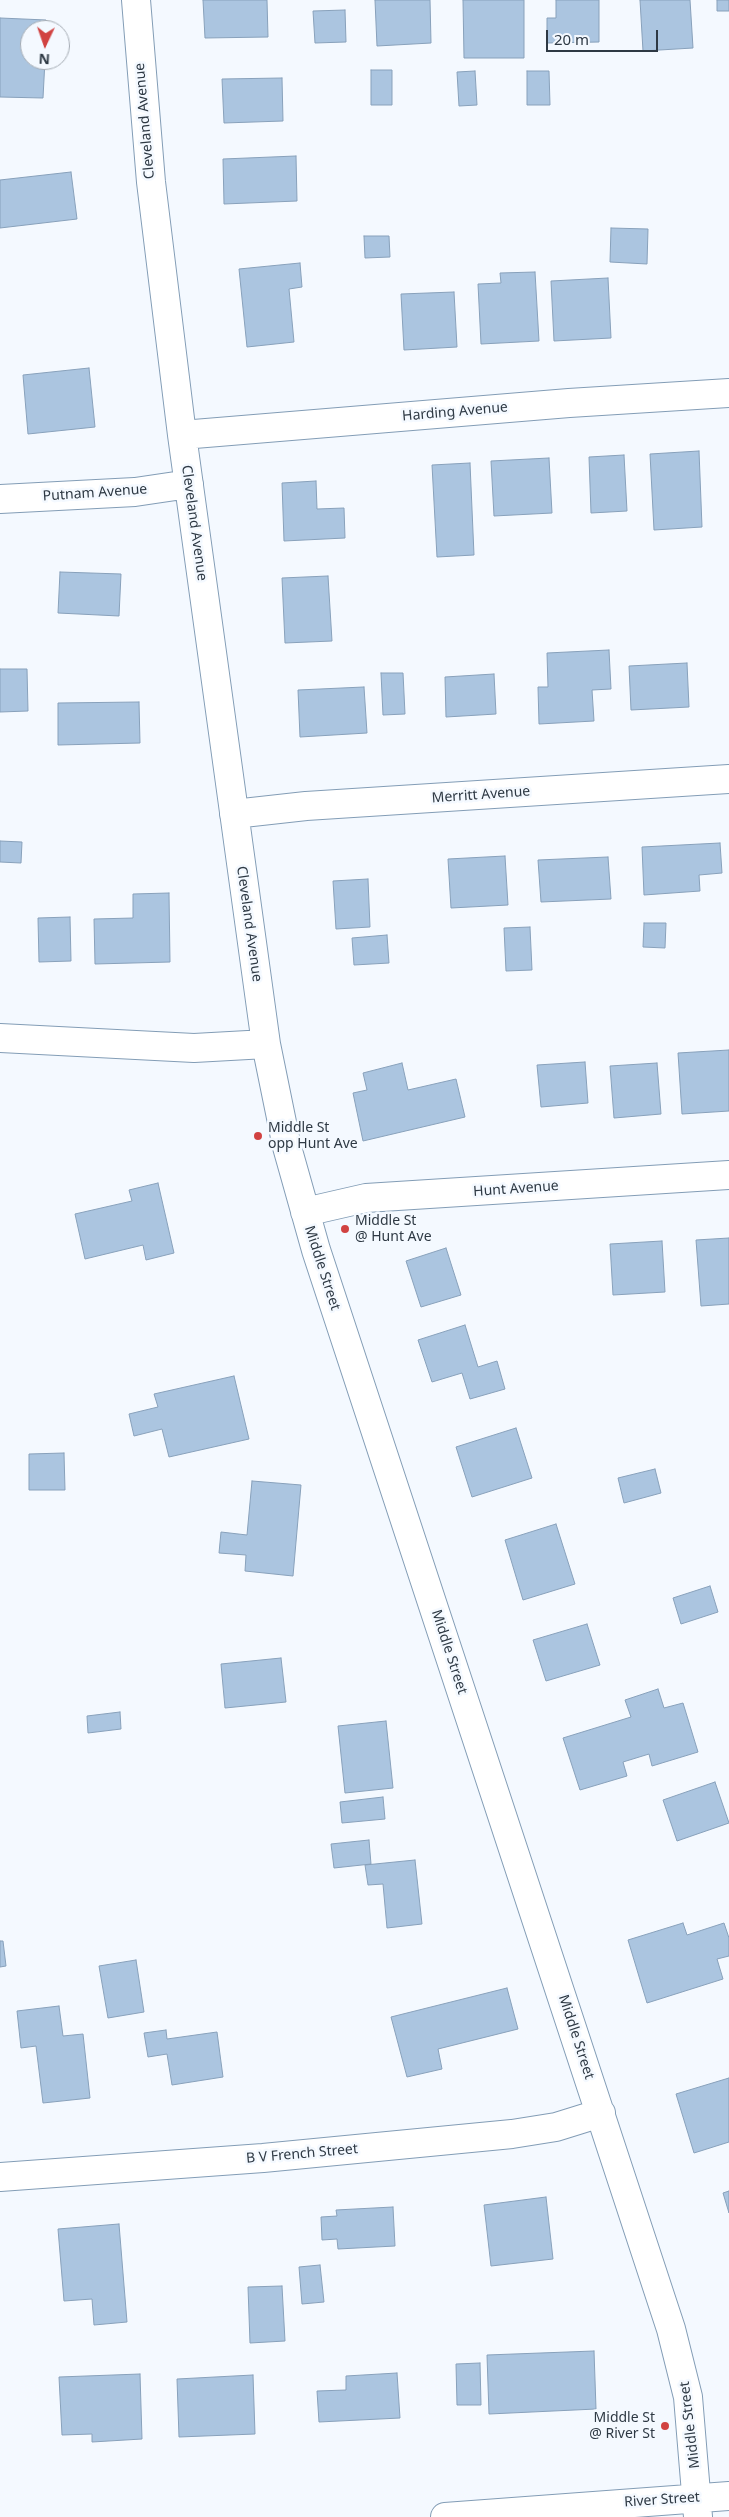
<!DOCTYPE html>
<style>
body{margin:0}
#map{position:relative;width:729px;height:2517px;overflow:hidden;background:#f4f9ff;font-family:"Noto Sans",sans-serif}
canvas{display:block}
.north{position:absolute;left:20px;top:20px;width:50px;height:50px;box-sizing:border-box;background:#f4f9ff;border:1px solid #a5acb4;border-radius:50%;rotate:183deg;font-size:14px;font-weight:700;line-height:20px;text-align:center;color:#2e3944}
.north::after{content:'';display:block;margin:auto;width:18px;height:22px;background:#d14241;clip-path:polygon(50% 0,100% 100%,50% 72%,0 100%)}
.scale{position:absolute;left:546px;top:30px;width:112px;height:22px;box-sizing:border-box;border:2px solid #2e3944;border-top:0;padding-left:6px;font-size:15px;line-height:18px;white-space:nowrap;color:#2e3944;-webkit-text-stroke:4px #f4f9ff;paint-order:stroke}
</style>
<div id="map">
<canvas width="729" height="2517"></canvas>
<div class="north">N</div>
<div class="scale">20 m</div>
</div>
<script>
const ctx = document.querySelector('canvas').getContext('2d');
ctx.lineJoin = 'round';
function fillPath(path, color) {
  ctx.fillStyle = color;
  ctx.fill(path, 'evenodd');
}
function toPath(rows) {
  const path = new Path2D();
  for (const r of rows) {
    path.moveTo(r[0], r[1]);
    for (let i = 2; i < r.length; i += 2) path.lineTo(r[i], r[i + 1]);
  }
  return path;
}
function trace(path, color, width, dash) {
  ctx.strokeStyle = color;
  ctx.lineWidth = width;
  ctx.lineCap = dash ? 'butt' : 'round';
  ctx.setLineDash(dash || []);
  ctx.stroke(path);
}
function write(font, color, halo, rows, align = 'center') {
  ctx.font = font + ' "Noto Sans",sans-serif';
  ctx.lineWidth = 5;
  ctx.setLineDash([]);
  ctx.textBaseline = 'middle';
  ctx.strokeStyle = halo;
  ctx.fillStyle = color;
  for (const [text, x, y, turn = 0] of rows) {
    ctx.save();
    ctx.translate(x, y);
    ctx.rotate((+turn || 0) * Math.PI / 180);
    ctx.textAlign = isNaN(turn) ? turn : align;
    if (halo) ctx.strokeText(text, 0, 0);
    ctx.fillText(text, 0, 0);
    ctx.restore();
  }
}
const building = toPath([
 [203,0,267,0,268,37,205,38,203,0],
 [375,0,430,0,431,43,377,46,375,0],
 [463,0,524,0,524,58,464,58,463,0],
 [556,0,599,0,599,42,547,43,547,18,556,18,556,0],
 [640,0,690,0,693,48,643,51,640,0],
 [717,0,729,0,729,11,717,11,717,0],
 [345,10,346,42,315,43,313,11,345,10],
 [0,18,46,20,46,30,30,30,30,60,45,60,43,98,0,97,0,18],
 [371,70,392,70,392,105,371,105,371,70],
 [475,71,477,105,459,106,457,72,475,71],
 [527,71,549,71,550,105,527,105,527,71],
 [282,78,283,121,224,123,222,79,282,78],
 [296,156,297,201,224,204,223,159,296,156],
 [71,172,77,219,0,228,0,180,71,172],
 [611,228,648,229,647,264,610,262,611,228],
 [364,236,389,236,390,257,365,258,364,236],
 [300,263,302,287,289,289,294,342,247,347,239,269,300,263],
 [535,272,539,341,481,344,478,284,501,283,500,273,535,272],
 [608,278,611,338,554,341,551,281,608,278],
 [454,292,457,347,404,350,401,294,454,292],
 [89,368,95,427,28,434,23,375,89,368],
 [699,451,702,527,654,530,650,454,699,451],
 [624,455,627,511,591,513,589,457,624,455],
 [549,458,552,513,494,516,491,461,549,458],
 [470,463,474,555,437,557,432,465,470,463],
 [316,481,317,509,344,508,345,538,284,541,282,483,316,481],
 [60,572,121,574,119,616,58,613,60,572],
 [328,576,332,641,285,643,282,578,328,576],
 [609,650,611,689,592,690,594,721,539,724,538,687,548,687,547,653,609,650],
 [687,663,689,707,631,710,629,666,687,663],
 [0,669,27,669,28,711,0,712,0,669],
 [381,673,403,673,405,714,383,715,381,673],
 [494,674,496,714,446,717,445,677,494,674],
 [364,687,367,733,300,737,298,690,364,687],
 [139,702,140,743,58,745,58,703,139,702],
 [0,841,22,842,21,863,0,862,0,841],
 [720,843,722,873,699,875,700,891,644,895,642,847,720,843],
 [505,856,508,905,451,908,448,859,505,856],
 [608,857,611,899,541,902,538,860,608,857],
 [368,879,370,927,336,929,333,881,368,879],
 [169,893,170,962,95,964,94,919,133,918,133,894,169,893],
 [70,917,71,961,39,962,38,918,70,917],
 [644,923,666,923,665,948,643,947,644,923],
 [530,927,532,970,506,971,504,928,530,927],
 [387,935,389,963,354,965,352,938,387,935],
 [729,1050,729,1111,682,1114,678,1053,729,1050],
 [585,1062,588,1103,541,1107,537,1065,585,1062],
 [402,1063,408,1090,456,1079,465,1117,363,1141,353,1093,367,1090,363,1073,402,1063],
 [657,1063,661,1114,614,1118,610,1066,657,1063],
 [158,1183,174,1253,146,1260,143,1245,85,1259,75,1214,132,1201,129,1190,158,1183],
 [729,1238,729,1304,701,1306,696,1240,729,1238],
 [662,1241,665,1292,613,1295,610,1244,662,1241],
 [446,1248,461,1295,421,1307,406,1261,446,1248],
 [465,1325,478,1367,497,1361,505,1389,470,1399,462,1373,432,1382,418,1340,465,1325],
 [234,1376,249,1439,169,1457,162,1429,134,1436,129,1414,158,1407,154,1394,234,1376],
 [516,1428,532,1478,472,1497,456,1447,516,1428],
 [64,1453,65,1490,29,1490,29,1454,64,1453],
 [655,1469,661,1493,624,1503,618,1478,655,1469],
 [252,1481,301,1485,293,1576,245,1571,246,1555,219,1553,221,1532,247,1535,252,1481],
 [556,1524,575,1584,523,1600,505,1540,556,1524],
 [710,1586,718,1612,681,1624,673,1598,710,1586],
 [587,1624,600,1665,546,1681,533,1640,587,1624],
 [281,1658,286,1702,225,1708,221,1664,281,1658],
 [658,1689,664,1708,683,1703,698,1752,652,1766,649,1754,623,1762,627,1776,580,1790,563,1738,631,1717,625,1700,658,1689],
 [120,1712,121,1729,88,1733,87,1716,120,1712],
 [386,1721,393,1788,345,1793,338,1726,386,1721],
 [715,1782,729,1823,677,1841,663,1800,715,1782],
 [383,1797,385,1819,342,1823,340,1802,383,1797],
 [369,1840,371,1864,334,1868,331,1844,369,1840],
 [415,1860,422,1924,387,1928,383,1884,368,1885,365,1865,415,1860],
 [683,1923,687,1935,724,1923,729,1938,729,1956,717,1959,723,1979,647,2003,628,1940,683,1923],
 [0,1941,3,1941,6,1966,0,1967,0,1941],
 [136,1960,144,2012,108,2018,99,1966,136,1960],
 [507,1988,518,2029,438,2049,442,2069,407,2077,391,2017,507,1988],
 [59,2006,63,2036,83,2034,90,2098,43,2103,36,2046,21,2048,17,2011,59,2006],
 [166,2030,167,2039,217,2032,223,2077,172,2085,167,2054,148,2057,144,2033,166,2030],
 [729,2078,729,2142,694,2153,676,2094,729,2078],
 [729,2191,729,2213,723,2193,729,2191],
 [546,2197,553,2259,491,2266,484,2205,546,2197],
 [393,2207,395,2246,338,2249,337,2239,322,2240,321,2217,337,2216,336,2210,393,2207],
 [119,2224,127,2322,94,2325,92,2299,64,2301,58,2229,119,2224],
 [320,2265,324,2302,302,2304,299,2267,320,2265],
 [282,2286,285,2341,250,2343,248,2287,282,2286],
 [594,2351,596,2409,489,2414,487,2355,594,2351],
 [480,2363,481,2405,457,2405,456,2364,480,2363],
 [397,2373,400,2418,319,2422,317,2391,346,2390,346,2376,397,2373],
 [140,2374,142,2439,92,2442,92,2434,62,2435,59,2377,140,2374],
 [253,2375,255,2434,179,2437,177,2379,253,2375]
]);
fillPath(building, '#abc5e0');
trace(building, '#88a1bb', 1);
const minor = toPath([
 [136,0,151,182,182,435,266,1044,287,1147,316,1250,671,2329,688,2397,698,2517],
 [182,435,569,403,729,393],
 [0,499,135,492,189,484],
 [234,814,306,806,729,779],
 [0,1038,194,1048,266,1044],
 [305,1212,366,1198,729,1175],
 [0,2177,263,2158,512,2134,556,2127,601,2113],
 [445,2517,729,2496]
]);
trace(minor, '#839db6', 30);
trace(minor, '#fff', 28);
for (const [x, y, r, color] of [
 [258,1136,5,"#d14241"],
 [345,1229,5,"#d14241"],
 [665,2426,5,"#d14241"]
]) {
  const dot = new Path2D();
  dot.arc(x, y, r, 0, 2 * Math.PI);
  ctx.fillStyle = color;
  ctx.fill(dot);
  trace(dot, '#f4f9ff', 2);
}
write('14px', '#2e3944', '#f4f9ff', [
 ["Cleveland Avenue",145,121,-95],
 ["Harding Avenue",455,412,-5],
 ["Putnam Avenue",95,493,-4],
 ["Cleveland Avenue",194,523,82],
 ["Merritt Avenue",481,795,-4],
 ["Cleveland Avenue",249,924,82],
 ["Hunt Avenue",516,1189,-4],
 ["Middle Street",322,1268,72],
 ["Middle Street",449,1652,72],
 ["Middle Street",576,2037,72],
 ["B V French Street",302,2154,-5],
 ["Middle Street",690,2425,-97],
 ["River Street",662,2500,-4]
]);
write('14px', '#2e3944', '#f4f9ff', [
 ["Middle St",268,1128],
 ["opp Hunt Ave",268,1144],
 ["Middle St",355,1221],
 ["@ Hunt Ave",355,1237],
 ["Middle St",655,2418,"right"],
 ["@ River St",655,2434,"right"]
], 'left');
</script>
